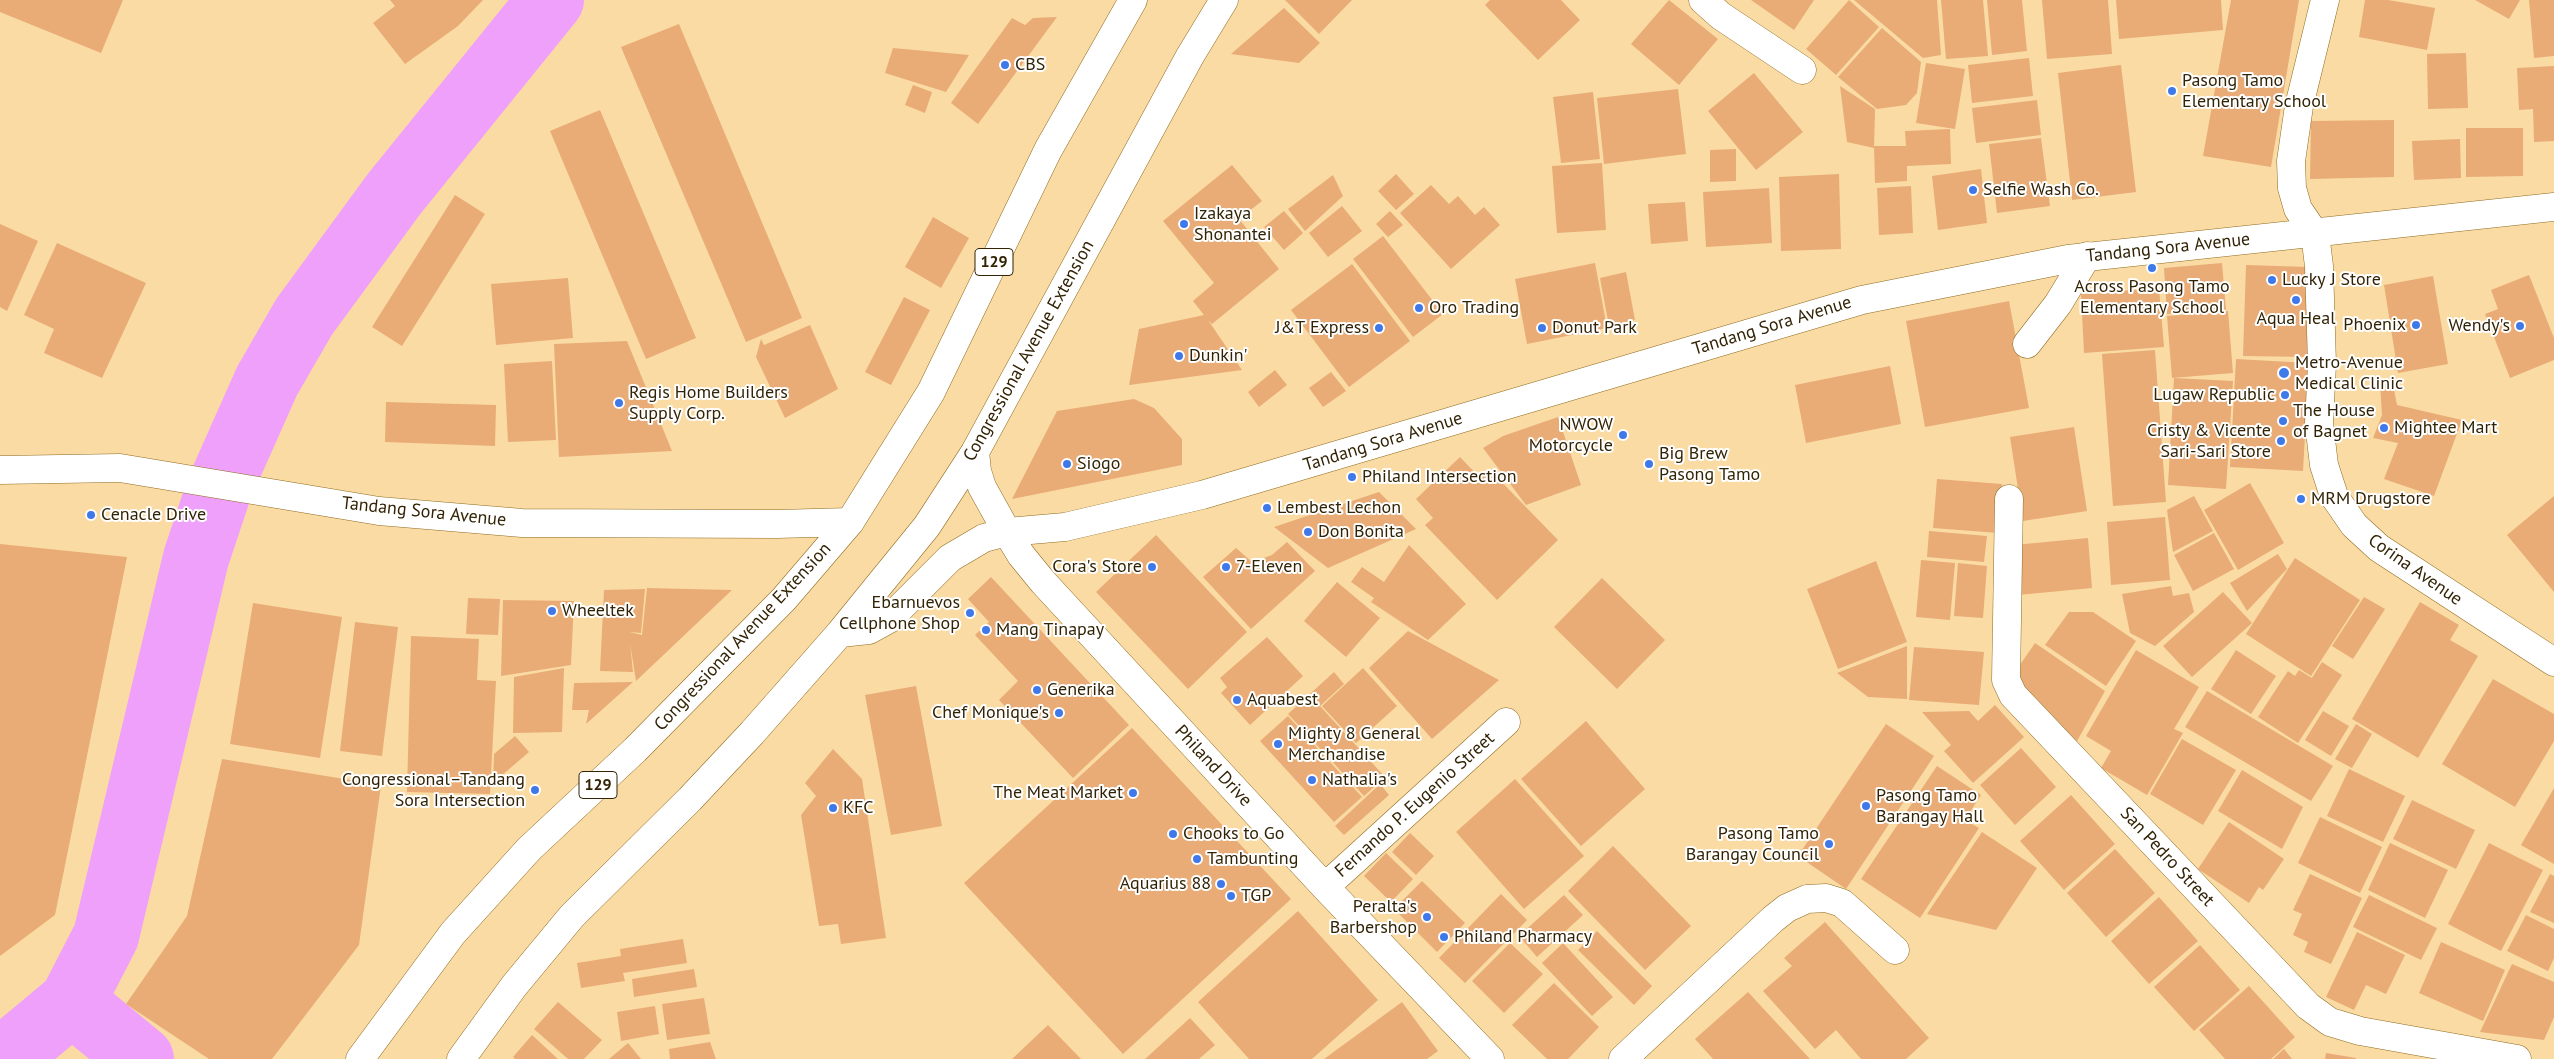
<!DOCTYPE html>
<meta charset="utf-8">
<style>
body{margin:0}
canvas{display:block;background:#fadba3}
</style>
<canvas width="2554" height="1059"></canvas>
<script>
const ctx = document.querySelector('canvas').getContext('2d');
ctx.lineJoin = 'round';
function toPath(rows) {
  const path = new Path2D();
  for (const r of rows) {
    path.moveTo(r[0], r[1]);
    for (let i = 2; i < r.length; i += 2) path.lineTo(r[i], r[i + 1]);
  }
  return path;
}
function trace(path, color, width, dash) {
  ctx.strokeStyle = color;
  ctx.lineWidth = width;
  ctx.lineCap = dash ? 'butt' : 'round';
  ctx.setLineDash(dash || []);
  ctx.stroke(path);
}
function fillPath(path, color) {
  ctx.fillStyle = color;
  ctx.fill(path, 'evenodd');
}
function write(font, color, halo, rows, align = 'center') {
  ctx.font = font + ' "PT Sans",sans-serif';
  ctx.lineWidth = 4;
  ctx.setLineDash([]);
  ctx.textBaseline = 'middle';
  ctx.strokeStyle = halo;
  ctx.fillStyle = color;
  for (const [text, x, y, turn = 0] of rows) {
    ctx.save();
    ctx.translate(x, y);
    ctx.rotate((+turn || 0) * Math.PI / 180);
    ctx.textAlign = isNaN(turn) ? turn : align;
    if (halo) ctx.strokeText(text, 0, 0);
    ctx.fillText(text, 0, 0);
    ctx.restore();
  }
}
trace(toPath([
 [72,1002,141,1059],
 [4,1059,72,1002,106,936,196,558,219,489,267,381,304,317,394,194,551,0]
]), '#efa0fb', 66);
fillPath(toPath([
 [0,0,123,0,101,53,0,12],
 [390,0,483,0,458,26,405,64,373,23,395,6],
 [1285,0,1352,0,1319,34],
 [1490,0,1561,0,1580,20,1538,60,1485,5],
 [1669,0,1718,39,1679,85,1631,44],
 [1751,0,1814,0,1794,30],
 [1849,0,1879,27,1836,75,1806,49],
 [1854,0,1937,0,1941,55,1923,58],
 [1941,0,1983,0,1988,56,1946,59],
 [1987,0,2022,0,2027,51,1992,55],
 [2042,0,2108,0,2112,54,2047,59],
 [2116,0,2221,0,2223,30,2119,39],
 [2231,0,2299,0,2271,167,2203,156],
 [2365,0,2388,0,2435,8,2427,50,2359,37],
 [2475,0,2520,0,2509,19],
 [2529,0,2554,0,2554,56,2534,58],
 [1284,8,1320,43,1299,63,1231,54],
 [1057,17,978,124,951,103,1012,18,1025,25,1033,18],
 [679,24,802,318,746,342,621,47],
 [1882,28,1921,62,1917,93,1906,105,1877,109,1838,77],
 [893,48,969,55,946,92,885,73],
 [2466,53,2468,108,2428,109,2427,54],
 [2029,58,2033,96,1972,103,1968,65],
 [1926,63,1965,69,1955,129,1916,123],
 [2121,65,2136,192,2072,200,2058,73],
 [2554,66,2554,141,2534,142,2533,109,2519,110,2517,68],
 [1754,73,1803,132,1756,170,1708,111],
 [913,85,932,92,925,113,905,105],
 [1840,86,1875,109,1874,148,1847,142],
 [1678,89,1686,154,1604,164,1597,98],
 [1593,92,1600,159,1561,163,1553,97],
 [2037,100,2041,135,1976,143,1972,108],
 [600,110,696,338,646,359,550,131],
 [2394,120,2394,177,2310,179,2311,121],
 [2466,128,2523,128,2523,176,2466,177],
 [1950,129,1951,164,1907,166,1907,181,1875,183,1874,146,1906,146,1905,131],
 [2041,138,2050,206,1997,213,1989,144],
 [2460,139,2461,178,2414,180,2412,141],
 [1736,149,1736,181,1710,182,1710,150],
 [1602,163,1606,230,1557,233,1552,166],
 [1232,165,1262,201,1239,219,1279,269,1212,324,1208,320,1242,370,1129,385,1139,329,1204,315,1193,301,1214,283,1163,221],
 [1981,169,1987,223,1938,230,1932,176],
 [1396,174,1414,194,1396,210,1378,191],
 [1839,174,1841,249,1781,251,1779,177],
 [1333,175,1343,196,1305,231,1288,209],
 [1431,185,1449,204,1458,196,1475,215,1484,207,1500,225,1451,269,1400,213],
 [1911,186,1913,233,1879,235,1877,188],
 [1769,188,1772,243,1706,247,1703,192],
 [455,195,485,214,402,346,372,327],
 [1685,202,1688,241,1651,244,1648,204],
 [1342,206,1362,231,1328,257,1309,233],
 [1284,211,1303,233,1284,250,1264,227],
 [1390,211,1403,225,1388,237,1376,224],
 [933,217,969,238,941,288,905,267],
 [0,224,38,241,7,311,0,307],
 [1383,236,1443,314,1413,337,1353,259],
 [57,243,146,283,102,378,44,353,54,329,24,315],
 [1595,263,1607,328,1527,344,1515,279],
 [2222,263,2226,310,2167,314,2164,268],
 [1352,264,1410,341,1349,387,1291,310],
 [2246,265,2309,267,2307,357,2243,356],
 [1626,272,1635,320,1609,326,1600,278],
 [2529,275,2554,338,2554,360,2510,378,2485,314,2498,309,2491,290],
 [2433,276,2448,364,2398,373,2384,285],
 [568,278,573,338,496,345,491,284],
 [2159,288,2164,347,2084,353,2081,294],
 [904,297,930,310,891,385,865,372],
 [2009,301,2029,408,1925,427,1906,321],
 [2228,311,2233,373,2172,378,2167,316],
 [810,325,838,389,785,418,756,357,761,339,764,345],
 [627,341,672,451,559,457,554,344],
 [2155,350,2166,502,2113,506,2102,354],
 [2236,359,2309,363,2303,471,2230,467],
 [552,361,556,440,508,442,504,364],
 [1890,366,1901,424,1806,443,1795,385],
 [1275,370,1287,385,1259,407,1248,392],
 [1331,372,1346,391,1323,407,1309,388],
 [2174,378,2233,381,2226,489,2168,485],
 [2380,383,2393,385,2397,405,2462,420,2434,496,2384,479,2398,443,2373,438,2382,415],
 [1134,399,1154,408,1182,439,1182,465,1012,499,1057,411],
 [386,402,496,405,495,446,385,442],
 [1558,417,1581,485,1526,505,1483,448,1503,436],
 [2074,427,2087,511,2023,521,2010,437],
 [1460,457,1480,478,1489,469,1558,540,1497,600,1425,525,1433,518,1416,499],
 [1937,479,2002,484,1998,533,1933,528],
 [2250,483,2284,543,2238,570,2204,510],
 [1379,492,1416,529,1328,568,1274,527],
 [2194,496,2213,531,2173,552,2167,510],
 [2554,496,2554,592,2507,535],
 [2165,517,2170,580,2111,585,2107,522],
 [1929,531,1987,536,1984,562,1927,557],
 [2214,533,2234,569,2193,591,2174,555],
 [1156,535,1247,632,1188,689,1096,592],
 [2088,538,2092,588,2018,595,2014,545],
 [1287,542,1315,571,1251,629,1203,577,1236,548,1252,562,1272,555],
 [0,544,127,557,55,915,0,956],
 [1409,545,1466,604,1428,640,1371,602,1374,598,1351,582,1362,567,1384,582],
 [2278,554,2287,569,2247,611,2230,583],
 [2295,558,2360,600,2311,676,2246,634],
 [1921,560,1955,563,1950,620,1916,617],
 [1876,561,1907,642,1838,669,1807,589],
 [1958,563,1987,566,1983,618,1954,616],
 [991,577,1129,725,1073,778,999,700,1018,681,975,635,989,622,968,599],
 [1602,578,1665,640,1617,689,1554,627],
 [1337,582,1380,618,1346,657,1304,621],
 [2171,586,2173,596,2189,593,2194,612,2155,646,2130,633,2122,594],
 [647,588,732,590,636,681,630,643,633,672,600,671,604,590,645,589,641,633,629,632,642,635],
 [2223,592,2252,623,2192,677,2163,646],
 [2364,597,2385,609,2353,659,2332,646],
 [468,598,500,599,498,635,466,634],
 [503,600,574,601,571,665,501,676],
 [2420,602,2459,625,2450,640,2478,656,2418,758,2352,719],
 [253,603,342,617,320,758,230,744],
 [2069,612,2093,612,2136,641,2106,686,2045,645],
 [355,622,398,627,382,756,340,751],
 [1408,631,1499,680,1432,739,1369,668],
 [411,636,479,639,477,680,496,681,490,794,407,792],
 [1267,637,1303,676,1250,725,1221,693,1227,687,1220,678],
 [2035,643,2105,691,2076,743,2013,675],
 [1907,646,1907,699,1868,697,1837,673],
 [1914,647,1984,652,1979,705,1909,700],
 [2136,650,2199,687,2174,729,2183,733,2147,795,2101,768,2111,751,2086,736],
 [2236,650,2276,676,2251,714,2211,689],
 [2322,662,2342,675,2298,743,2258,717,2288,671,2295,676,2299,670,2312,678],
 [564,668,562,732,513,733,514,677],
 [1363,668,1397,706,1356,743,1322,706],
 [1334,672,1344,684,1320,706,1385,777,1364,796,1288,714],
 [2493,679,2554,714,2554,741,2515,807,2442,764],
 [633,682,586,724,589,710,572,710,574,683],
 [916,686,942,826,891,835,865,695],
 [2207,691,2333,766,2311,801,2185,727],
 [1995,705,2024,737,1973,783,1944,751,1951,745,1922,712,1969,711,1978,721],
 [2323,711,2349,726,2331,756,2305,740],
 [1288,716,1362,797,1334,822,1260,741],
 [1586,721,1645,789,1581,846,1521,779],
 [1886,724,1934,756,1846,889,1798,856],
 [2356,724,2372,734,2352,768,2335,759],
 [1132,728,1291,899,1123,1054,964,883],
 [515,736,529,752,493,783,494,754],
 [2182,739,2236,770,2203,825,2150,794],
 [2021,748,2056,787,2015,825,1980,785],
 [833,749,862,779,886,938,841,944,838,924,819,926,801,815,816,796,805,783],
 [222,759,381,785,359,945,272,1059,209,1059,126,1004,187,916],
 [1937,766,1981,795,1965,820,1979,828,1920,918,1861,879],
 [2349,769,2405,796,2383,842,2327,816],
 [2242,770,2303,807,2282,849,2218,811],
 [1515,779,1584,856,1524,909,1456,832],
 [1380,784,1389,795,1344,835,1335,826],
 [2554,788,2554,864,2521,845],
 [2071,795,2115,844,2064,890,2020,841],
 [2412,800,2475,830,2456,869,2393,839],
 [2320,817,2382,847,2360,893,2298,863],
 [2229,822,2284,859,2263,890,2259,887,2249,903,2198,869],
 [1982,832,2037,868,1996,930,1927,914],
 [1410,833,1434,856,1416,875,1392,852],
 [2390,843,2448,870,2425,918,2368,890],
 [2489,843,2543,870,2501,951,2448,924],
 [1613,846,1691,926,1645,970,1568,891],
 [2115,849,2155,893,2106,937,2067,893],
 [1386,853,1413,879,1391,902,1364,876],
 [2310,874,2362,898,2331,964,2304,952,2308,942,2293,935,2302,914,2293,910],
 [2550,874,2554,876,2554,923,2530,912],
 [1422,881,1465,923,1437,952,1394,909],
 [1501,894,1527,920,1465,983,1439,958],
 [1564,895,1583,915,1537,957,1519,936],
 [2369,895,2437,928,2421,960,2353,927],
 [2159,897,2198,941,2149,984,2111,941],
 [1298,911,1378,1000,1312,1059,1249,1059,1198,1002],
 [2526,915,2554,929,2554,958,2548,971,2507,951],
 [1825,922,1929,1038,1906,1059,1861,1059,1836,1030,1815,1049,1763,991,1792,966,1784,958],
 [1597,931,1652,986,1634,1005,1578,950],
 [2357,932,2405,955,2386,994,2366,985,2354,1010,2326,997],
 [683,939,687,963,623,973,625,981,581,988,577,963,621,956,620,949],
 [2441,942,2505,970,2483,1021,2419,993],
 [1510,943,1543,974,1504,1013,1472,981],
 [1563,943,1613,997,1592,1016,1542,963],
 [2200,945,2240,990,2194,1031,2154,987],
 [2512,964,2554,982,2554,1017,2544,1040,2480,1032],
 [694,969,697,987,634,997,632,979],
 [1554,983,1599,1027,1568,1059,1547,1059,1512,1025],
 [2249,986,2295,1037,2271,1059,2225,1059,2199,1030],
 [1748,992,1810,1059,1713,1059,1695,1039],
 [704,998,710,1034,667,1040,662,1004],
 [558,1002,602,1040,584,1059,568,1059,534,1029],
 [1402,1002,1438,1051,1427,1059,1324,1059],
 [655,1006,659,1034,621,1041,617,1012],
 [1190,1018,1215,1045,1199,1059,1145,1059],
 [1048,1025,1081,1059,1012,1059],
 [532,1035,558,1059,515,1059,513,1057],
 [710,1042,716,1059,670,1059,669,1049],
 [628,1043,641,1059,609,1059],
 [2284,1049,2292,1059,2273,1059],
 [2326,1053,2356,1058,2356,1059,2325,1059]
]), '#e9ac77');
const minor = toPath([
 [1703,0,1721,16,1802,70],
 [2325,0,2299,106,2291,161,2292,188,2298,209,2315,234,2319,266,2322,364,2319,423,2324,465,2334,496,2354,525,2379,548,2554,662],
 [2027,344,2058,304,2087,256],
 [2009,499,2006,680,2013,695,2308,1006,2330,1022,2360,1031,2517,1059],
 [1007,532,1021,555,1043,582,1325,887,1490,1059],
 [1325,887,1506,722],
 [1623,1059,1773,919,1787,908,1807,899,1826,898,1842,903,1895,950]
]);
const major = toPath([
 [975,452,977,471,982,487,1007,532],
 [0,470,120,468,379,511,522,523,777,524,850,522],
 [840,633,869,630,889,619,950,558,984,538,1007,532,1065,527,1202,495,1862,300,2068,259,2554,207],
 [360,1059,453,933,529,849,635,750,784,599,850,522,931,392,1048,150,1133,0],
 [461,1059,514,986,572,916,690,799,752,733,840,633,927,526,975,452,1190,56,1224,0]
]);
trace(minor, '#8f6c21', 29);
trace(major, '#8f6c21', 29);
trace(minor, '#fff', 28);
trace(major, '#fff', 28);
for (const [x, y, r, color] of [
 [1005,65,5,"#3f79e9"],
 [2172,91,5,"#3f79e9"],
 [1973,190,5,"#3f79e9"],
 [1184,224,5,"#3f79e9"],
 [2152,268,5,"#3f79e9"],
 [2272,280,5,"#3f79e9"],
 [2296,300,5,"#3f79e9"],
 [1419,308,5,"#3f79e9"],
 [2416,325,5,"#3f79e9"],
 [2520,326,5,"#3f79e9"],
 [1379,328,5,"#3f79e9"],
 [1542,328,5,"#3f79e9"],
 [1179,356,5,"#3f79e9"],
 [2284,373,6,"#3f79e9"],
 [2285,395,5,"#3f79e9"],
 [619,403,5,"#3f79e9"],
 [2283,421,5,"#3f79e9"],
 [2384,428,5,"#3f79e9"],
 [1623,435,5,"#3f79e9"],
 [2281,441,5,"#3f79e9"],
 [1067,464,5,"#3f79e9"],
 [1649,464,5,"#3f79e9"],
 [1352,477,5,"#3f79e9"],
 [2301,499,5,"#3f79e9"],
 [1267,508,5,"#3f79e9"],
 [91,515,5,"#3f79e9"],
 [1308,532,5,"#3f79e9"],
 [1152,567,5,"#3f79e9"],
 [1226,567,5,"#3f79e9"],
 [552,611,5,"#3f79e9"],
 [970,613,5,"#3f79e9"],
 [986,630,5,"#3f79e9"],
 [1037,690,5,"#3f79e9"],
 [1237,700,5,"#3f79e9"],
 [1059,713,5,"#3f79e9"],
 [1278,744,5,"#3f79e9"],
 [1312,780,5,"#3f79e9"],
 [535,790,5,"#3f79e9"],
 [1133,793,5,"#3f79e9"],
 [1866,806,5,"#3f79e9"],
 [833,808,5,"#3f79e9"],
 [1173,834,5,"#3f79e9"],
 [1829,844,5,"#3f79e9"],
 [1197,859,5,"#3f79e9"],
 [1221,884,5,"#3f79e9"],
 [1231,896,5,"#3f79e9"],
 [1427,917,5,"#3f79e9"],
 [1444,937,5,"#3f79e9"]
]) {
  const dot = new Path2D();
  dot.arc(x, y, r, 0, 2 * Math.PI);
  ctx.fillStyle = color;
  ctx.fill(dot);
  trace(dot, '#fff', 2);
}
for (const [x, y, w] of [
 [994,262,38],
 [598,785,38]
]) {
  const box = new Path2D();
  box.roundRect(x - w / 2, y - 13.5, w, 27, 4);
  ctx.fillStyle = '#fff';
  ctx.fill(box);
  trace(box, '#322305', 1);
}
write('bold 16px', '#322305', null, [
 ["129",994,262],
 ["129",598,785]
]);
write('18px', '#322305', '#fff', [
 ["CBS",1015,65],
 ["Pasong Tamo",2182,81],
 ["Elementary School",2182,102],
 ["Selfie Wash Co.",1983,190],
 ["Izakaya",1194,214],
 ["Shonantei",1194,235],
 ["Lucky J Store",2282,280],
 ["Across Pasong Tamo",2152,287,"center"],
 ["Elementary School",2152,308,"center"],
 ["Oro Trading",1429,308],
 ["Aqua Heal",2296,319,"center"],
 ["Phoenix",2406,325,"right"],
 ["Wendy's",2510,326,"right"],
 ["J&T Express",1369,328,"right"],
 ["Donut Park",1552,328],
 ["Dunkin'",1189,356],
 ["Metro-Avenue",2295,363],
 ["Medical Clinic",2295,384],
 ["Regis Home Builders",629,393],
 ["Supply Corp.",629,414],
 ["Lugaw Republic",2275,395,"right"],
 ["The House",2293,411],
 ["of Bagnet",2293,432],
 ["NWOW",1613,425,"right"],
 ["Motorcycle",1613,446,"right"],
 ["Mightee Mart",2394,428],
 ["Cristy & Vicente",2271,431,"right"],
 ["Sari-Sari Store",2271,452,"right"],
 ["Big Brew",1659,454],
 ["Pasong Tamo",1659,475],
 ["Siogo",1077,464],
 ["Philand Intersection",1362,477],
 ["MRM Drugstore",2311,499],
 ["Lembest Lechon",1277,508],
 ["Cenacle Drive",101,515],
 ["Don Bonita",1318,532],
 ["Cora's Store",1142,567,"right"],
 ["7-Eleven",1236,567],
 ["Ebarnuevos",960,603,"right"],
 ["Cellphone Shop",960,624,"right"],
 ["Wheeltek",562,611],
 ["Mang Tinapay",996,630],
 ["Generika",1047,690],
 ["Aquabest",1247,700],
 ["Chef Monique's",1049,713,"right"],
 ["Mighty 8 General",1288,734],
 ["Merchandise",1288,755],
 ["Congressional–Tandang",525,780,"right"],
 ["Sora Intersection",525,801,"right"],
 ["Nathalia's",1322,780],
 ["The Meat Market",1123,793,"right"],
 ["Pasong Tamo",1876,796],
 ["Barangay Hall",1876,817],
 ["KFC",843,808],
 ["Chooks to Go",1183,834],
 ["Pasong Tamo",1819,834,"right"],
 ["Barangay Council",1819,855,"right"],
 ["Tambunting",1207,859],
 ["Aquarius 88",1211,884,"right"],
 ["TGP",1241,896],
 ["Peralta's",1417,907,"right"],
 ["Barbershop",1417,928,"right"],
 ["Philand Pharmacy",1454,937]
], 'left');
write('18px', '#322305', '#fff', [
 ["Tandang Sora Avenue",2168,248,-6],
 ["Tandang Sora Avenue",1772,326,-17],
 ["Congressional Avenue Extension",1029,351,-61],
 ["Tandang Sora Avenue",1383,442,-17],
 ["Tandang Sora Avenue",424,512,6],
 ["Corina Avenue",2415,570,35],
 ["Congressional Avenue Extension",743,637,-47],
 ["Philand Drive",1213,766,47],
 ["Fernando P. Eugenio Street",1415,805,-42],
 ["San Pedro Street",2167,857,47]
]);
</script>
